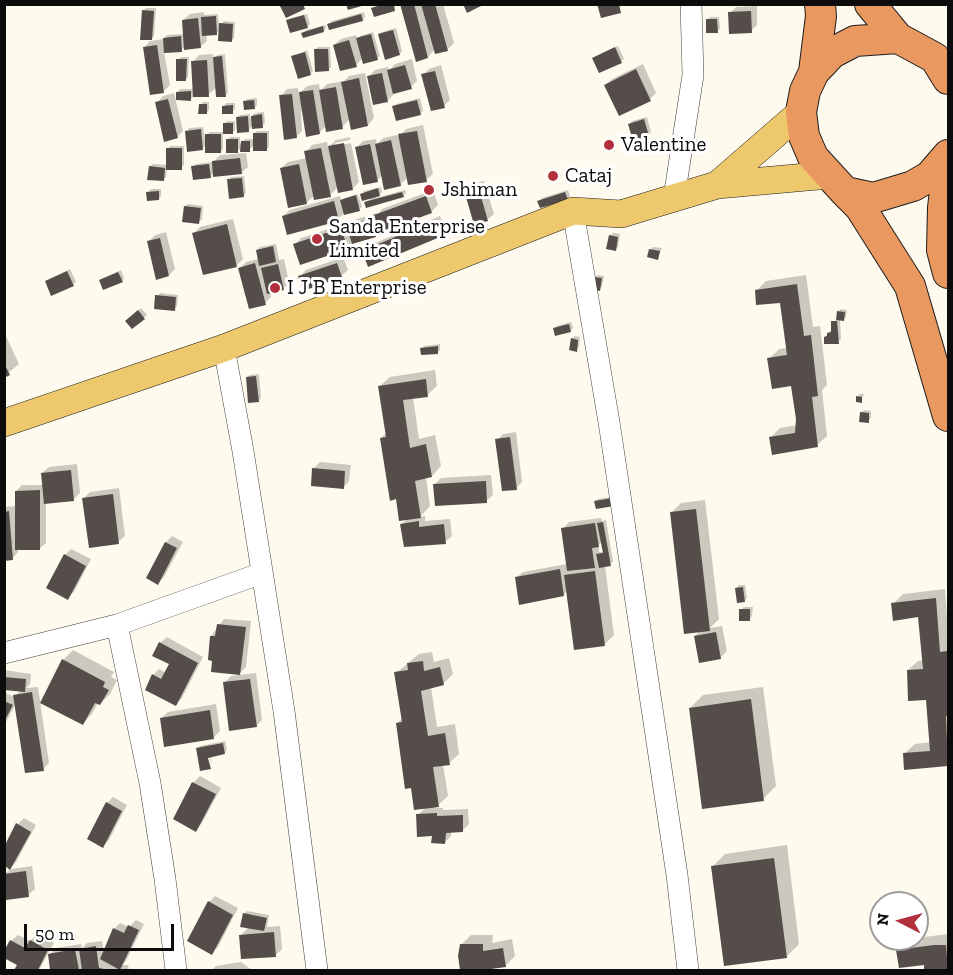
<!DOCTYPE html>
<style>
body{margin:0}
#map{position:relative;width:953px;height:975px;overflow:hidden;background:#fefaed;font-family:"Zilla Slab",serif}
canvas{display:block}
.frame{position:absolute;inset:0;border:6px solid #0c0c0c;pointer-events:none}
.north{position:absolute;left:869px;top:891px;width:60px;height:60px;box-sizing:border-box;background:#fff;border:2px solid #9e9e9e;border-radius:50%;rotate:276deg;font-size:16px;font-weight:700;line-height:24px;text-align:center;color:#0c0c0c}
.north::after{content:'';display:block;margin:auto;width:21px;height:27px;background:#b1303c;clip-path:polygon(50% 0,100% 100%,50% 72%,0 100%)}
.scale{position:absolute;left:24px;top:924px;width:150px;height:27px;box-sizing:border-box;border:3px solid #0c0c0c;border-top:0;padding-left:8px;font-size:18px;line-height:21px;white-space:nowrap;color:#0c0c0c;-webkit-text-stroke:4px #fff;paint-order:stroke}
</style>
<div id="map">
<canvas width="953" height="975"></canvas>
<div class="frame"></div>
<div class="north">N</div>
<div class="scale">50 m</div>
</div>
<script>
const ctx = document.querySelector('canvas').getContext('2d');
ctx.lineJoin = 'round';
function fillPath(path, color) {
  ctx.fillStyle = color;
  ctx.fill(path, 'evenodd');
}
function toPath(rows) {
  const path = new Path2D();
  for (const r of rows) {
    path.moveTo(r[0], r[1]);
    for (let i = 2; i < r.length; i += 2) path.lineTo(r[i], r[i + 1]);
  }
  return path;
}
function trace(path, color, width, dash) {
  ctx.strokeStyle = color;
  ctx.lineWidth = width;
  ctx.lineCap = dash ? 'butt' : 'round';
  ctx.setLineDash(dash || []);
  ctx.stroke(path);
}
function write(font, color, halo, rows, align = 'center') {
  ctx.font = font + ' "Zilla Slab",serif';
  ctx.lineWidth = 6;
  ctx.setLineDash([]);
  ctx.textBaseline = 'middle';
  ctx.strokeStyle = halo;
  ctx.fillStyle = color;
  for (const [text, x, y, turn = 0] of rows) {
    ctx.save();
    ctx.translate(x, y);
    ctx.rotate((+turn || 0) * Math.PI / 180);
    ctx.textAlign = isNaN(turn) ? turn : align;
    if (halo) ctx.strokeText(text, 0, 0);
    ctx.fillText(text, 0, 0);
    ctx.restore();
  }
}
fillPath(toPath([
 [402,4,443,4,454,43,448,49,436,53,435,49,428,57],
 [757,6,757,25,751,31,730,13,736,7],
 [146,8,156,8,154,36,151,39,144,10],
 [204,12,204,15,218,14,219,26,224,21,235,22,234,38,231,41,220,29,216,34,206,34,207,41,200,47,186,46,181,50,164,52,170,85,163,92,144,48,150,41,164,39,167,35,184,34,183,20,190,14],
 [364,12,365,17,363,20,330,29,329,24,332,21],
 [307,14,310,24,307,27,288,21,291,18],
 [710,17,719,17,720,29,717,31,707,20],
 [326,25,326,28,324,31,303,33,306,30],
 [396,28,402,51,400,54,379,34,382,32],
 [373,32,380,56,377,58,363,58,356,65,334,45,341,39,356,35,357,39,360,36],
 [618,46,624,59,621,61,594,58],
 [318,47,330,47,331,67,328,70,315,50],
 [307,50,313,71,310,74,293,57],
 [213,54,213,59,218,55,225,54,228,93,225,95,217,87,208,95,194,96,191,99,178,92,180,89,194,89,193,62,199,55],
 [181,57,189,57,188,77,186,79,178,60],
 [412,59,417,81,411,87,393,92,394,94,387,101,369,76,375,70,388,67,389,70,395,64],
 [643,64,656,93,650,99,606,85,612,79],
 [441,65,450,100,444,106,423,75,429,69],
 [365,73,374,118,368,125,350,119,342,127,327,125,319,133,303,111,301,111,302,131,296,137,281,96,287,89,298,88,299,94,307,86,319,84,320,91,327,84,344,81,349,76],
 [174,93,183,131,177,137,157,103,163,96],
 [257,98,257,105,254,108,245,102,247,99],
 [420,98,423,111,420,114,394,106,397,104],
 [203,102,209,102,209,110,206,113,200,105],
 [226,103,235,103,235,109,232,112,224,106],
 [264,112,265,123,262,126,251,127,249,130,237,118,240,115,250,114,250,118,255,113],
 [647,117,651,132,648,135,630,124,632,121],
 [227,121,235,121,235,130,232,133,223,132,223,149,220,152,207,135,210,132,225,132,224,124],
 [423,125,433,174,426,180,408,177,400,185,383,175,377,180,356,148,363,141,376,139,377,144,383,138,397,135,398,137,406,129],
 [203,127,206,145,202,149,187,131,189,128],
 [257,131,269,131,269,147,266,150,254,145,249,150,242,147,237,151,227,140,230,137,240,137,240,144,245,139,254,139,254,134],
 [350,137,350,140,335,143,335,146,351,143,359,182,353,188,338,187,330,195,315,195,305,204,281,168,288,162,307,158,306,152,312,145,327,142,328,148,336,140],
 [170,146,184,146,184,165,181,168,167,168,166,177,163,179,150,167,153,164,168,165,168,149],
 [246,153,248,167,241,173,214,172,210,177,193,167,196,164,213,162,220,155],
 [244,176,246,193,243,196,229,180,231,177],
 [484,181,494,214,487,220,466,191,472,184],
 [381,187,382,192,376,198,405,190,406,193,403,196,366,203,372,197,362,194,364,191],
 [151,189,161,189,161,196,159,199,148,192],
 [433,190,438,205,432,211,381,230,375,236,353,242,347,248,295,245,301,238,347,223,348,226,354,220,377,213,377,215,382,209],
 [568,190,570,196,567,199,539,201,542,198],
 [358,194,362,207,359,209,344,214,338,219,283,216,290,210,340,196,341,201,345,198],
 [188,204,203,206,202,219,199,222,185,206],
 [440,216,445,229,439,236,363,252,370,245],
 [233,219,243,259,237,265,204,274,194,233,200,227],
 [166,232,175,269,169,275,149,241,155,235],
 [613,233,620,234,618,247,615,250,610,236],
 [276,244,279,260,284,259,289,282,283,289,270,292,271,297,265,303,240,268,246,262,259,259,257,250,260,247],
 [653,247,662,248,658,258,650,250],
 [343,257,348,270,341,276,300,277,306,270],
 [70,269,76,282,73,284,47,281],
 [121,270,124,278,122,281,100,280],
 [597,275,604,276,602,286,600,289,594,278],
 [806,275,813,327,820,326,827,385,822,390,827,436,817,445,771,437,780,428,797,425,792,384,769,359,779,349,787,348,781,301,756,291,766,281],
 [160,293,178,295,177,306,174,309,157,296],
 [141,308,147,315,132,327,127,321],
 [841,309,847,310,846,317,844,319,840,319,841,339,838,342,825,337,831,330,833,322,838,319,839,311],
 [571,322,573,328,570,331,555,329,557,326],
 [4,332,19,364,4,376],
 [575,336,580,337,579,347,576,350,572,339],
 [440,344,440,350,438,352,422,348,424,346],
 [435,370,437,386,427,395,413,397,419,439,435,435,441,466,432,476,426,477,430,506,420,517,425,516,425,521,450,519,452,536,445,542,401,525,408,518,397,498,381,438,387,432,380,386,390,377],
 [259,374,261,398,258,401,247,377,250,375],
 [860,394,864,394,861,401,857,397],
 [864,410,871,411,871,418,868,421,861,413],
 [516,432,522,482,516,488,497,440,503,434],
 [320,462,351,465,349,481,343,488,314,468],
 [77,464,80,493,74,499,46,502,46,543,39,549,18,549,18,552,12,559,4,559,4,507,16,506,16,491,22,485,44,485,42,473,49,467],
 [491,475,493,495,486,501,435,484,441,478],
 [119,488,125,536,118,542,84,498,90,492],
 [615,496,616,502,596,502,598,499],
 [705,500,719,619,710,628,722,626,727,651,720,658,695,636,701,630,671,513,681,503],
 [601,518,602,521,606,520,613,562,605,566,614,635,604,645,568,590,563,595,516,578,523,572,567,564,563,529,569,522],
 [602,541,604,552,599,552,599,545],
 [172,536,183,542,164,577,158,583,166,542],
 [71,549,91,559,74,592,67,598,65,555],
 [739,585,745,585,747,598,744,601,736,588],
 [945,589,948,632,948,764,906,768,905,753,915,744,931,742,927,699,908,670,918,661,924,660,920,616,893,604,903,594],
 [744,607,753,607,752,616,750,619,741,610],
 [224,619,251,621,246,667,240,673,211,636],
 [167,637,203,657,182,698,176,705,153,675,159,669,166,673,171,663,160,643],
 [73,650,114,672,111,677,117,680,110,694,100,704,98,703,92,714,83,723,63,660],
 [432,652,434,662,449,658,453,674,443,684,431,687,437,727,455,724,459,754,449,763,443,764,448,796,435,808,443,808,443,810,468,809,469,824,463,830,451,831,451,836,445,842,433,835,418,815,426,807,397,723,403,718,396,673,419,654],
 [4,670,31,674,30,684,26,688,38,687,49,763,43,769,16,703,4,726,4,692,14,697,21,690,4,688],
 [256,673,262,720,256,726,224,683,231,676],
 [763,687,776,786,763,799,690,708,703,695],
 [216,704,220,731,213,738,161,718,168,712],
 [225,741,227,750,224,753,211,756,212,766,208,750,197,749,200,746],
 [200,776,221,788,202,823,196,830,175,819,194,782],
 [113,797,127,805,109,840,103,846,107,803],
 [24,818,36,825,16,862,10,868,4,865,4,848,18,824],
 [787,845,799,944,786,957,712,867,725,854],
 [32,866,35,889,28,895,4,875,11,869],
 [215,896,238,908,218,947,212,953,209,902],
 [247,911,269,915,267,927,280,926,282,949,276,955,241,935,249,927,244,914],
 [136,920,144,924,126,961,122,965,128,965,129,970,52,970,49,955,56,948,81,944,82,948,87,943,102,941,104,953,114,929,120,923,129,927],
 [37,934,54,943,39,970,15,970,19,964,11,941,18,935,30,941],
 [948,934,948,970,926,970,925,963,898,951,909,939],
 [471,935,493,935,492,943,512,939,515,956,505,966,494,967,494,970,462,970,460,956,461,945],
 [241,962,252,970,212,970,216,966]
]), '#0003');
fillPath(toPath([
 [279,4,303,4,305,9,286,18],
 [346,4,365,4,365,5,348,10],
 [384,4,394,4,395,11,374,17,371,8],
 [400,4,414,4,428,58,416,62],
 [421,4,435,4,448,51,435,54],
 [463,4,485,4,467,13],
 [597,4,619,4,621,13,601,18],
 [142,10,154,11,152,40,140,40],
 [751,11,752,33,729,34,728,12],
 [361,14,363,21,329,30,327,24],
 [304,15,308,28,290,33,286,20],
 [216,16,217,35,202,36,201,17],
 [198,18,201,48,184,50,182,20],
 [706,19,717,19,718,33,706,33],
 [219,23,233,24,232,42,218,41],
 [323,26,324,32,303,38,301,33],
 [393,30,400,55,385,60,378,34],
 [371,34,378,60,363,64,356,38],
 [181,36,182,52,164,53,163,38],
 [349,40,357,67,340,71,333,45],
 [157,45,164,93,150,95,143,47],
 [615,47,622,63,599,73,592,58],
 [314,49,328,49,329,71,315,72],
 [305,52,311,75,298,79,291,56],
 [222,56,226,97,216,97,213,57],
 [176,59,187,59,186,81,176,81],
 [207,60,209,97,193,97,191,61],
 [405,65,412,89,393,94,387,70],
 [636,69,651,101,619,116,604,85],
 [435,71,445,108,431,111,421,74],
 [382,73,388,102,373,105,367,76],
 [359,78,368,126,351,130,341,82],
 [336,87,343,129,326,132,319,90],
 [313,90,320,134,306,137,299,92],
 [191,91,191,101,176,100,176,92],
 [292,94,297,138,284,140,279,95],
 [168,99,178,138,164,142,155,102],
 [254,100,255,109,244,110,243,101],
 [417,100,421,115,396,121,392,106],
 [199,104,207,104,207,114,198,114],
 [233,105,233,114,222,114,222,106],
 [262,114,263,128,252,129,251,116],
 [248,116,249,132,237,133,236,117],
 [644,119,649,136,633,141,628,124],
 [223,123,233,123,233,134,223,134],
 [201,129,203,150,187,152,185,131],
 [417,131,427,182,408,185,398,134],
 [253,133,267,133,267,151,253,151],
 [205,134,221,134,221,153,205,153],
 [226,139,238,139,238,153,226,153],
 [391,140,401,186,384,190,375,144],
 [241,141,250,141,250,152,240,152],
 [344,143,353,190,338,193,328,146],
 [370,144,378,182,363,185,355,147],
 [166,148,182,148,182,170,166,170],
 [321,148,331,197,314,200,304,151],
 [240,158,242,174,213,177,212,161],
 [209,164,211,178,193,180,191,166],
 [299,164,307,204,288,208,280,168],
 [149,166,165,168,164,181,147,180],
 [242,178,244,197,229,199,227,179],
 [478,186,488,221,474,225,464,190],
 [378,188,380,196,362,201,360,194],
 [159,191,159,200,147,201,146,192],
 [402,192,404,197,366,208,364,202],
 [565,192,568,200,540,208,537,201],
 [356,195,360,211,344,215,340,200],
 [426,196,432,213,380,232,374,215],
 [334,201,339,221,287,235,282,216],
 [184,206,201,208,199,224,182,222],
 [371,219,376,237,352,244,346,225],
 [433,221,440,237,368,267,362,251],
 [227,224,237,267,203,275,192,233],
 [341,228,348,249,300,265,293,244],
 [609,235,618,237,616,251,606,249],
 [160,238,169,276,156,280,147,241],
 [273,246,276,262,259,266,256,250],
 [649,249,660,251,658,260,647,257],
 [255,263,266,305,249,309,238,268],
 [337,263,342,277,303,291,298,276],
 [278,264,284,290,267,294,261,268],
 [67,271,74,286,51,296,45,281],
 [118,272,123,282,103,290,99,280],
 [593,277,602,278,600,291,591,289],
 [797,284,804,336,811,335,818,396,812,397,818,447,772,455,769,437,795,433,796,419,791,386,772,389,767,358,787,355,780,303,756,305,755,290],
 [155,295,176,297,175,311,154,309],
 [138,310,145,319,132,329,125,321],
 [837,311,845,312,844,321,836,320],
 [831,321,837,321,839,344,824,344,824,337,827,336,827,333,831,332],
 [569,324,571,332,555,336,553,328],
 [571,338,578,340,577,352,569,350],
 [438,346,438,354,421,355,420,348],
 [4,363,10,375,4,378],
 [256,376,259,402,248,403,246,377],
 [426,379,428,397,403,400,410,448,426,444,432,477,415,481,421,518,399,521,396,499,390,501,380,438,386,437,378,386],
 [856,396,862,397,862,403,856,402],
 [860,412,869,413,869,423,859,422],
 [510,437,517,490,502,491,495,439],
 [312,468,345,471,344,489,311,486],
 [71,470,74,501,44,504,41,473],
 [486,481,487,503,435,506,433,484],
 [40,490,40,550,15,550,15,491],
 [113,494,119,544,89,548,82,498],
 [613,498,614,506,596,509,594,501],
 [696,509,710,631,684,634,670,512],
 [9,511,13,560,4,561,4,512],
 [419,521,419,527,444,524,446,544,404,547,400,524],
 [603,522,611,566,599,568,596,554,603,553,597,523],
 [595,523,599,547,592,548,595,568,567,571,561,528],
 [165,542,177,548,158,585,146,578],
 [64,554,86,566,68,600,46,588],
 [560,569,564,596,519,605,515,577],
 [595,571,605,646,574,650,564,575],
 [743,587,745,602,737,603,735,588],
 [936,598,940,652,947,651,948,662,948,715,946,716,948,766,904,770,903,753,930,751,926,700,908,701,907,670,923,669,918,617,893,621,891,603],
 [739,609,750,609,750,621,739,621],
 [217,624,246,627,240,675,211,672,212,661,208,660,210,636,215,636],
 [716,632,721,659,699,663,694,636],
 [159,642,198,663,176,706,145,690,152,674,161,679,169,664,152,656],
 [62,659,105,682,103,687,109,690,100,705,95,703,83,725,40,703],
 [423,661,424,671,440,667,444,685,421,691,428,736,445,733,450,765,433,767,439,807,414,810,411,788,405,789,396,723,402,722,394,672,408,670,407,663],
 [4,677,26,679,25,692,4,690],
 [250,679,257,727,229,731,223,682],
 [32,692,44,771,25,773,13,695],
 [751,699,764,801,702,809,689,708],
 [4,701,13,705,4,722],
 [210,710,214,739,164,747,160,718],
 [223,743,225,754,208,758,211,769,200,771,196,748],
 [192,782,216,794,196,832,173,819],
 [106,802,122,811,103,848,87,839],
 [437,813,437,816,463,815,463,832,446,833,445,844,431,843,432,836,417,837,416,814],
 [16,823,31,832,10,870,5,866,5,845],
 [774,858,787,958,724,966,711,866],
 [26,871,29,897,6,900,4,874],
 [208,901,233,915,212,955,187,941],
 [243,913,267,918,264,931,240,927],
 [128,925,139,930,120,970,100,959,113,928,124,933],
 [274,932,276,957,241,959,239,935],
 [10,940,25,948,30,940,48,950,38,970,14,970,17,965,4,958,4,951],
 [460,944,483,944,483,951,503,948,506,967,483,970,460,970,458,956],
 [934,945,946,945,948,970,924,970,924,965,899,968,896,950],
 [96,946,99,968,104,969,104,970,82,970,79,949],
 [75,949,79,970,50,970,48,954]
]), '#544d4a');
const minor = toPath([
 [674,198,693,75,691,4],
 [573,211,609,422,677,875,688,970],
 [224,348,243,451,284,711,317,970],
 [117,625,150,783,165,879,176,970],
 [4,653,117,625,262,573]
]);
const major = toPath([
 [717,185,801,112],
 [4,423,224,348,573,211,621,214,717,185,829,175]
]);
const highway = toPath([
 [870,4,898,38],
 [814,72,821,16,820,4],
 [948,79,935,58,898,38,855,41,832,53,814,72,805,91,801,112,804,136,813,157,845,192,873,198,913,186,930,176,948,155],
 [948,163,943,208,942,250,948,273],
 [845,192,860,207,910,286,948,416]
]);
trace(minor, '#3f3f3f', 22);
trace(major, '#1d1d1d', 28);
trace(highway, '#1d1d1d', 32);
trace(minor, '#fff', 21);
trace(major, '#eec86d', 27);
trace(highway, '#e99860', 30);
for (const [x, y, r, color] of [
 [609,145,6,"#b1303c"],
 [553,176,6,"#b1303c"],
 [429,190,6,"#b1303c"],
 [317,239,6,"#b1303c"],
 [275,288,6,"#b1303c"]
]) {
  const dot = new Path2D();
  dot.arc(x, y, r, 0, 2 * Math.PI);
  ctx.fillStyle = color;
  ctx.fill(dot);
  trace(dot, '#fff', 2);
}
write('21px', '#0c0c0c', '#fff', [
 ["Valentine",621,145],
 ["Cataj",565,176],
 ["Jshiman",441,190],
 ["Sanda Enterprise",329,227],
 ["Limited",329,251],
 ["I J B Enterprise",287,288]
], 'left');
</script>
